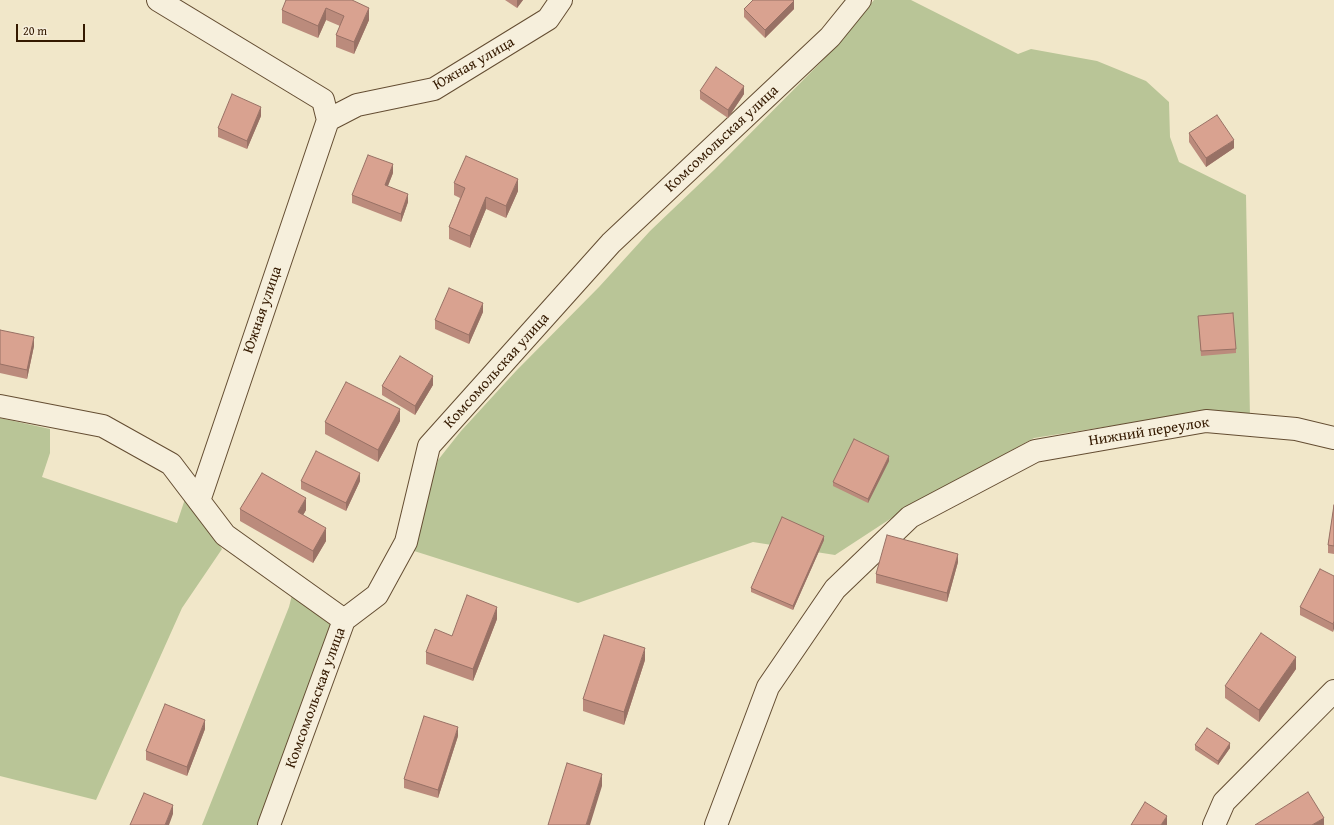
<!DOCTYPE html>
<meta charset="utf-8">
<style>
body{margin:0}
#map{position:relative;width:1334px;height:825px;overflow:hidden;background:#f1e7c9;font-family:"Gentium Book Plus",serif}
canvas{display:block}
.scale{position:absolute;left:16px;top:24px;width:69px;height:18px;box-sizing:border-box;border:2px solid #351a00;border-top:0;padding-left:5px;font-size:12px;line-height:14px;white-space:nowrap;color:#351a00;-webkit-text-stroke:3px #f6efdc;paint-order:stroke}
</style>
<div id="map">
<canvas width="1334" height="825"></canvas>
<div class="scale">20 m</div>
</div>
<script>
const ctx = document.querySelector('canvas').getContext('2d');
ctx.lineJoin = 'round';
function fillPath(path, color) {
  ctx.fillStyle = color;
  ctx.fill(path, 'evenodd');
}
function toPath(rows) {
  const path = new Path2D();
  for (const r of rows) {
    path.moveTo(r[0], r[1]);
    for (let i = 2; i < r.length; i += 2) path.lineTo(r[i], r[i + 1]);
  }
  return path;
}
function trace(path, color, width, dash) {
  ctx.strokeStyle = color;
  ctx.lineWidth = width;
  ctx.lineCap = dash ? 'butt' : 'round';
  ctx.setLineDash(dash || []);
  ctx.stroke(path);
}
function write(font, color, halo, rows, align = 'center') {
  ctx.font = font + ' "Gentium Book Plus",serif';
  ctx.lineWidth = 3;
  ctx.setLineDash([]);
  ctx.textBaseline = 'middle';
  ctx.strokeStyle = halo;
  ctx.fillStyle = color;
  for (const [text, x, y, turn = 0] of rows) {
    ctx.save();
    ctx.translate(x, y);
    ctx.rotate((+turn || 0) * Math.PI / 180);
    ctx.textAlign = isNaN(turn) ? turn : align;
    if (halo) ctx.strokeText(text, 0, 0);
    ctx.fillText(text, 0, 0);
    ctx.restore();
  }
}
fillPath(toPath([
 [874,0,911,0,1018,54,1031,49,1097,61,1146,81,1169,102,1170,137,1179,162,1246,195,1250,418,1206,411,1034,438,910,506,835,555,753,542,578,603,411,550,438,460,461,431,516,371,599,287,650,231,714,170,823,60],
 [0,418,50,429,50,453,42,477,177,523,185,499,200,517,222,549,182,608,96,800,0,776],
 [292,595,334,623,264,825,202,825,289,607]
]), '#b9c597');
const street = toPath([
 [158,0,323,100,328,120,199,501],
 [328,120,357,105,434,89,548,19,561,0],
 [0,406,103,426,171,464,225,535,344,620],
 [269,825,344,620,377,595,406,542,429,446,611,243,830,37,860,0],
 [716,825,768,687,835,589,910,517,1035,451,1206,421,1296,429,1334,438],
 [1214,825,1224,802,1334,691]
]);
trace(street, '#644d32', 24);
trace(street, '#f6efdc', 22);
fillPath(toPath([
 [352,0,369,20,354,54,336,47,336,35,340,26,326,20,318,38,282,23,282,10],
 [505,0,523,0,517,8],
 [744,9,794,9,765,38,744,17],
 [700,91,744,94,728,118,700,99],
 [261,116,247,149,218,137,218,128],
 [1189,133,1234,148,1206,167,1189,142],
 [393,173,388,186,408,202,401,222,352,203,352,195],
 [454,183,518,191,506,218,486,209,470,248,449,239,449,227,460,198,454,195],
 [483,312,469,344,435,329,435,320],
 [1198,316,1236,349,1236,353,1201,356],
 [0,330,34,346,27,379,0,373],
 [433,385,415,415,382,395,382,386],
 [400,421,378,462,325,434,325,422],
 [889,461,868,503,833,486,833,482],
 [301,481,360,481,346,511,301,489],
 [1334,505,1334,554,1328,553,1328,545],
 [240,509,306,510,303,515,326,541,313,563,240,521],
 [824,540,793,610,751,592,751,588],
 [958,562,947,602,876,583,876,574],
 [1334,576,1333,632,1300,615,1300,607],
 [497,619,473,681,426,664,426,652,452,636],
 [645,660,624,725,583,711,583,699],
 [1296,669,1259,722,1225,698,1225,686],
 [205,729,187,776,146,760,146,751],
 [458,736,438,798,404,788,404,779],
 [1195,745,1230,748,1218,765,1195,750]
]), '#bb8b7c');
fillPath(toPath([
 [517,0,523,0,517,8],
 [794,1,794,9,765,38,765,30],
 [326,8,326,20,318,38,318,26],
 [369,8,369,20,354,54,354,42],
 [744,86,744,94,728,118,728,110],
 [261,107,261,116,247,149,247,141],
 [1234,140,1234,148,1206,167,1206,158],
 [393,164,393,173,385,193,385,185],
 [518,179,518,191,506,218,506,206],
 [408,194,408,202,401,222,401,214],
 [486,197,486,209,470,248,470,236],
 [483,303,483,312,469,344,469,335],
 [34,337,34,346,27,379,27,370],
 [433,376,433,385,415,415,415,406],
 [400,409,400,421,378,462,378,450],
 [889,456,889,461,868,503,868,499],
 [360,473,360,481,346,511,346,503],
 [306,498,306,510,298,524,298,512],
 [326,528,326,541,313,563,313,551],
 [824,536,824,540,793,610,793,606],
 [958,554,958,562,947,602,947,593],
 [497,607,497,619,473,681,473,669],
 [1334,621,1334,629,1333,632,1333,624],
 [645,648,645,660,624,725,624,712],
 [1296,657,1296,669,1259,722,1259,710],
 [205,720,205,729,187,776,187,767],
 [458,727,458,736,438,798,438,790],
 [1230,743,1230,748,1218,765,1218,761],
 [602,774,602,786,590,825,586,825],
 [173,805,173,814,169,825,165,825],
 [1167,816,1167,825,1161,825],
 [1324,818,1324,825,1312,825]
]), '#987165');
const building = toPath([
 [286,0,352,0,369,8,354,42,336,35,344,16,326,8,318,26,282,10,286,0],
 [753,0,793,0,794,1,765,30,744,9,753,0],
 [716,67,744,86,728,110,700,91,716,67],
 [232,94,261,107,247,141,218,128,232,94],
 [1217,115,1234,140,1206,158,1189,133,1217,115],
 [368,155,393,164,385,185,408,194,401,214,352,195,368,155],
 [466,156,518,179,506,206,486,197,470,236,449,227,465,188,454,183,466,156],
 [449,288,483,303,469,335,435,320,449,288],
 [1233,313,1236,349,1201,351,1198,316,1233,313],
 [0,330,34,337,27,370,0,364,0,330],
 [400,356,433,376,415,406,382,386,400,356],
 [346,382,400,409,378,450,325,422,346,382],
 [854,439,889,456,868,499,833,482,854,439],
 [316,451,360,473,346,503,301,481,316,451],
 [262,473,306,498,298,512,326,528,313,551,240,509,262,473],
 [1334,505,1334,546,1328,545,1334,505],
 [782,517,824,536,793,606,751,588,782,517],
 [887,535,958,554,947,593,876,574,887,535],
 [1320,569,1334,576,1334,621,1333,624,1300,607,1320,569],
 [467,595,497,607,473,669,426,652,435,629,452,636,467,595],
 [1261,633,1296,657,1259,710,1225,686,1261,633],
 [604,635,645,648,624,712,583,699,604,635],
 [165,704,205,720,187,767,146,751,165,704],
 [424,716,458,727,438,790,404,779,424,716],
 [1207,728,1230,743,1218,761,1195,745,1207,728],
 [567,763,602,774,586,825,548,825,567,763],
 [1308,792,1324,818,1312,825,1255,825,1308,792],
 [144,793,173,805,165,825,130,825,144,793],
 [1145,802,1167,816,1161,825,1131,825,1145,802]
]);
fillPath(building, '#d9a290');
trace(building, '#987165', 1);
write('15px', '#351a00', '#f6efdc', [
 ["Южная улица",474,64,-30],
 ["Комсомольская улица",722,139,-43],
 ["Южная улица",263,310,-71],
 ["Комсомольская улица",497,371,-48],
 ["Нижний переулок",1149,432,-9],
 ["Комсомольская улица",316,698,-70]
]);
</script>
